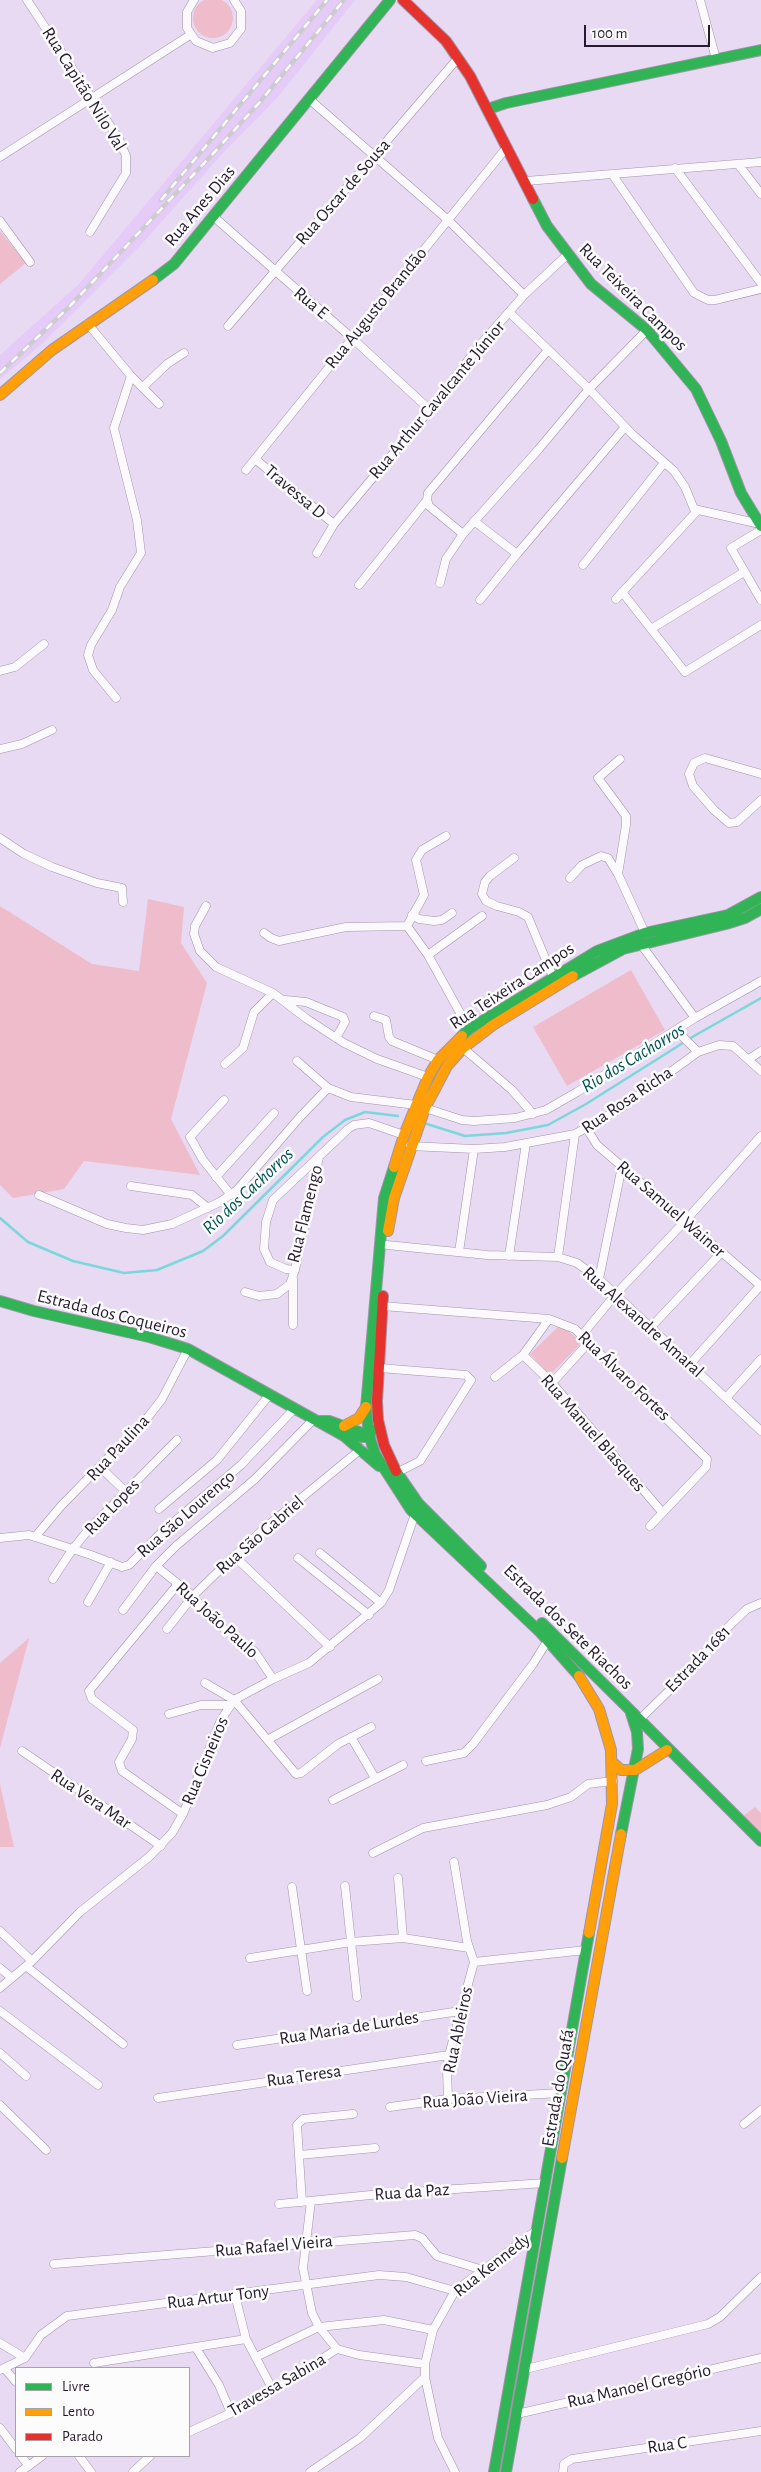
<!DOCTYPE html>
<meta charset="utf-8">
<style>
body{margin:0}
#map{position:relative;width:761px;height:2472px;overflow:hidden;background:#e8daf2;font-family:"Alegreya Sans",sans-serif}
canvas{display:block}
.legend{position:absolute;left:15px;top:2367px;width:175px;height:90px;box-sizing:border-box;background:#fcfcfc;border:1px solid #a7a2aa;margin:0;padding:6px 9px;list-style:none;font-size:15px;color:#271a2f}
.legend li{display:flex;align-items:center;gap:10px;height:25px}
.legend b{width:25px;border:1px solid #a7a2aa}
.scale{position:absolute;left:584px;top:25px;width:126px;height:22px;box-sizing:border-box;border:2px solid #271a2f;border-top:0;padding-left:6px;font-size:15px;line-height:18px;white-space:nowrap;color:#271a2f;-webkit-text-stroke:4px #fcfcfc;paint-order:stroke}
</style>
<div id="map">
<canvas width="761" height="2472"></canvas>
<ul class="legend">
<li><b style="height:6px;background:#30b455"></b>Livre</li>
<li><b style="height:6px;background:#ff9f0a"></b>Lento</li>
<li><b style="height:6px;background:#e5322d"></b>Parado</li>
</ul>
<div class="scale">100 m</div>
</div>
<script>
const ctx = document.querySelector('canvas').getContext('2d');
ctx.lineJoin = 'round';
function fillPath(path, color) {
  ctx.fillStyle = color;
  ctx.fill(path, 'evenodd');
}
function toPath(rows) {
  const path = new Path2D();
  for (const r of rows) {
    if (r.length === 3) {
      path.moveTo(r[0] + r[2], r[1]);
      path.arc(r[0], r[1], r[2], 0, 2 * Math.PI);
      continue;
    }
    path.moveTo(r[0], r[1]);
    for (let i = 2; i < r.length; i += 2) path.lineTo(r[i], r[i + 1]);
  }
  return path;
}
function trace(path, color, width, dash) {
  ctx.strokeStyle = color;
  ctx.lineWidth = width;
  ctx.lineCap = dash ? 'butt' : 'round';
  ctx.setLineDash(dash || []);
  ctx.stroke(path);
}
function write(font, color, halo, rows, align = 'center') {
  ctx.font = font + ' "Alegreya Sans",sans-serif';
  ctx.lineWidth = 5;
  ctx.setLineDash([]);
  ctx.textBaseline = 'middle';
  ctx.strokeStyle = halo;
  ctx.fillStyle = color;
  for (const [text, x, y, turn = 0] of rows) {
    ctx.save();
    ctx.translate(x, y);
    ctx.rotate((+turn || 0) * Math.PI / 180);
    ctx.textAlign = isNaN(turn) ? turn : align;
    if (halo) ctx.strokeText(text, 0, 0);
    ctx.fillText(text, 0, 0);
    ctx.restore();
  }
}
fillPath(toPath([
 [317,0,355,0,277,98,223,153,139,247,43,343,0,379,0,355,79,284]
]), '#e5cbf8');
fillPath(toPath([
 [213,18,20],
 [0,231,26,263,0,284],
 [148,899,184,907,181,943,207,983,171,1119,200,1175,84,1161,64,1189,13,1198,0,1185,0,906,92,964,139,971],
 [631,970,665,1030,567,1086,533,1027],
 [560,1325,582,1342,550,1375,530,1354],
 [29,1638,0,1748,0,1663],
 [0,1784,14,1847,0,1847],
 [755,1807,761,1813,761,1835,743,1816]
]), '#efbccc');
trace(toPath([
 [427,1124,465,1136,506,1133,548,1125,586,1104,694,1036,761,998],
 [0,1218,28,1242,73,1261,124,1273,157,1270,203,1251,223,1236,323,1137,345,1120,365,1112,398,1116]
]), '#7bd7db', 2.5);
const street = toPath([
 [27,0,119,139,126,156,126,173,90,232],
 [194,0,187,12,187,28,196,41,213,48,230,43,241,29,241,11,234,0],
 [700,0,716,59],
 [309,99,448,220,524,295],
 [0,157,190,35],
 [738,164,761,194],
 [675,168,761,283],
 [612,174,694,293,708,300,715,300,761,289],
 [526,181,761,162],
 [214,217,352,338,430,410],
 [0,221,30,262],
 [509,312,589,389,632,434,674,471,685,487,694,509,760,524],
 [88,324,131,376,159,404],
 [228,326,458,58],
 [143,387,167,364,184,353],
 [255,459,334,524],
 [246,470,507,147],
 [474,521,517,554,625,427],
 [761,530,731,548,761,600],
 [463,534,429,506,427,500,428,493,548,350],
 [317,553,334,524,438,400,479,346,524,295,567,255],
 [583,565,664,463],
 [440,583,446,559,463,534,538,450,589,389,647,330],
 [359,585,427,500],
 [622,592,685,672,761,625],
 [616,599,697,511],
 [480,600,517,554],
 [651,629,744,572],
 [0,671,15,667,44,644],
 [116,698,93,670,88,655,91,645,112,610,120,587,141,553,137,520,114,428,131,376],
 [0,749,22,744,52,730],
 [620,759,598,778,626,816,626,825,618,874,645,933],
 [761,774,705,758,694,763,689,774,693,786,714,810,729,823,737,822,761,800],
 [0,838,24,854,52,867,97,883,122,888,123,902],
 [514,858,490,876,485,882,482,894,486,901,497,906,519,912,528,917,553,977],
 [570,878,582,865,601,856,608,858,618,874],
 [206,906,195,926,194,934,200,951,216,967,273,993,307,1019,344,1043,377,1059,428,1077],
 [412,915,419,919,434,921,442,920,452,913],
 [407,926,424,895,416,860,422,850,446,836],
 [264,933,271,938,279,941,346,927,407,926,428,955,469,1029],
 [640,943,695,1018],
 [428,955,482,916],
 [285,1000,306,1002,343,1017,345,1022,336,1038],
 [374,1016,386,1020,389,1037,392,1041,438,1060],
 [677,1031,698,1052],
 [463,1048,512,1090,533,1114],
 [749,1059,761,1051],
 [297,1061,328,1088,351,1097,416,1105],
 [225,1064,243,1048,254,1012,273,993],
 [224,1100,190,1137,203,1160,231,1195],
 [425,1108,462,1120,474,1121,515,1118,546,1110,577,1092,695,1018,761,981],
 [587,1129,597,1145,761,1286],
 [410,1146,474,1149,505,1147,575,1134,618,1110,698,1052,719,1045,733,1046,761,1071],
 [319,1157,295,1270,286,1269,270,1262,264,1249,266,1222,273,1200,348,1129,354,1125,369,1123,404,1135],
 [216,1177,274,1113],
 [131,1186,192,1195,208,1208],
 [39,1195,107,1224,126,1228,143,1230,172,1224,220,1202,237,1190,300,1117,328,1088],
 [387,1245,487,1255,558,1257,577,1263,599,1279,761,1431],
 [459,1252,474,1149],
 [509,1256,526,1143],
 [558,1257,575,1134],
 [599,1279,622,1166],
 [245,1292,259,1296,277,1294,290,1284,295,1270],
 [382,1306,549,1319,575,1329,707,1459,706,1467,650,1526],
 [293,1325,293,1279],
 [651,1327,721,1253],
 [582,1335,615,1295,686,1220,761,1136],
 [523,1355,552,1383,662,1512],
 [691,1363,760,1286],
 [380,1368,466,1375,471,1380,420,1461,396,1473],
 [495,1377,523,1355,549,1319],
 [552,1383,589,1342],
 [726,1398,761,1359],
 [100,1467,126,1492],
 [159,1509,217,1460,270,1394],
 [35,1537,61,1506,148,1417,162,1399,188,1349],
 [0,1538,29,1535,91,1555,122,1567,129,1565,162,1532,241,1465,295,1408],
 [320,1553,381,1603],
 [234,1556,330,1647],
 [298,1558,369,1615],
 [156,1566,193,1596,211,1619,255,1652,273,1679],
 [53,1579,72,1550,89,1529,177,1440],
 [178,1584,89,1691,92,1699,133,1730,132,1739,119,1762,122,1771,183,1814],
 [88,1602,111,1562],
 [123,1610,156,1566,176,1546,255,1479,314,1419],
 [167,1629,193,1596,234,1556,266,1527,361,1449],
 [205,1683,234,1700,296,1774,301,1773,338,1744,371,1727],
 [169,1714,201,1705,231,1705],
 [639,1720,685,1675,729,1626,747,1609,761,1603],
 [351,1737,375,1778],
 [269,1739,378,1679],
 [22,1751,161,1846],
 [426,1761,464,1753,473,1744,533,1664,548,1640],
 [333,1800,403,1765],
 [373,1853,423,1828,547,1805,571,1797,588,1784,613,1781],
 [398,1878,403,1938],
 [345,1886,357,1997],
 [292,1887,307,1991],
 [0,1931,32,1961],
 [250,1958,351,1942,403,1938,469,1948],
 [474,1962,586,1950],
 [26,1966,123,2044],
 [0,1968,12,1978],
 [0,1988,32,1961,80,1912,149,1857,172,1833,183,1814,221,1720,234,1700,273,1679,309,1663,381,1603,389,1590,415,1514],
 [0,2011,98,2085],
 [237,2045,460,2011],
 [0,2053,26,2076],
 [158,2098,449,2055],
 [448,2099,447,2070,449,2055,474,1962,467,1941,454,1862],
 [0,2105,46,2150],
 [390,2107,448,2099,561,2093],
 [744,2124,761,2110],
 [299,2155,375,2148],
 [311,2201,303,2268,312,2313,319,2327,337,2349,359,2355,425,2364],
 [302,2202,297,2125,303,2119,353,2114],
 [279,2204,381,2194,545,2183],
 [54,2264,415,2235,422,2238,437,2256,483,2270],
 [235,2295,246,2339,273,2390],
 [0,2343,25,2358],
 [196,2348,219,2385,231,2413],
 [256,2357,319,2327,384,2320,433,2330],
 [94,2363,246,2339],
 [5,2369,16,2382],
 [526,2369,708,2324,720,2317,761,2277],
 [0,2370,25,2358,41,2335,67,2316,379,2275,406,2277,455,2291],
 [517,2414,761,2358],
 [0,2428,16,2449],
 [189,2432,231,2413,273,2390,337,2349],
 [21,2456,29,2466],
 [79,2456,91,2472],
 [20,2472,42,2456],
 [133,2472,150,2456],
 [310,2472,360,2438,425,2377],
 [455,2472,438,2438,425,2377,425,2364,433,2330,455,2291,537,2230],
 [563,2472,564,2464,572,2459,761,2431]
]);
const fast = toPath([
 [488,109,506,103,761,50],
 [533,199,547,226,591,284,647,330,696,389,721,441,741,493,761,526],
 [153,280,174,264,390,0],
 [573,976,623,949,726,924,745,918,761,909],
 [462,1036,469,1029,597,951,645,933,728,915,761,897],
 [394,1167,384,1198,366,1407,369,1435,375,1454,411,1510,540,1632,579,1676],
 [0,1301,34,1311,149,1337,188,1349,344,1436,379,1466],
 [319,1421,329,1421,370,1436],
 [344,1436,365,1437,373,1430],
 [396,1471,418,1503,481,1566],
 [542,1623,630,1710,637,1732,638,1749,621,1834],
 [631,1711,761,1841],
 [494,2472,589,1933],
 [506,2472,562,2158]
]);
const slow = toPath([
 [0,395,52,350,153,280],
 [394,1167,404,1135,428,1077,438,1060,462,1036],
 [388,1231,394,1198,425,1108,447,1066,463,1048,493,1025,573,976],
 [344,1426,359,1418,366,1407],
 [579,1676,599,1709,611,1750,612,1804,589,1933],
 [612,1762,621,1770,635,1770,667,1750],
 [562,2158,621,1834]
]);
const jam = toPath([
 [403,0,446,41,470,76,533,199],
 [383,1296,377,1401,378,1420,384,1445,396,1471]
]);
trace(street, '#a095a8', 9);
trace(fast, '#a095a8', 12);
trace(slow, '#a095a8', 12);
trace(jam, '#a095a8', 12);
trace(street, '#fcf9fd', 8);
trace(fast, '#30b455', 10);
trace(slow, '#ff9f0a', 10);
trace(jam, '#e5322d', 10);
const rail = toPath([
 [161,200,327,0],
 [0,373,69,307,210,157,259,103,344,0]
]);
trace(rail, '#cecad2', 4.5);
trace(rail, '#fcfcfc', 2.5, [8]);
write('18px', '#271a2f', '#fcfcfc', [
 ["Rua Capitão Nilo Val",84,89,58],
 ["Rua Oscar de Sousa",343,192,-49],
 ["Rua Anes Dias",200,206,-50],
 ["Rua Teixeira Campos",633,297,45],
 ["Rua E",311,303,40],
 ["Rua Augusto Brandão",376,308,-51],
 ["Rua Arthur Cavalcante Júnior",437,400,-50],
 ["Travessa D",295,492,40],
 ["Rua Teixeira Campos",512,986,-33],
 ["Rua Rosa Richa",627,1100,-34],
 ["Rua Samuel Wainer",671,1209,41],
 ["Rua Flamengo",305,1214,-76],
 ["Estrada dos Coqueiros",112,1314,14],
 ["Rua Alexandre Amaral",643,1322,42],
 ["Rua Álvaro Fortes",624,1376,44],
 ["Rua Manuel Blasques",593,1433,49],
 ["Rua Paulina",118,1448,-47],
 ["Rua Lopes",112,1507,-46],
 ["Rua São Lourenço",186,1514,-41],
 ["Rua São Gabriel",260,1535,-41],
 ["Rua João Paulo",217,1620,42],
 ["Estrada dos Sete Riachos",568,1627,44],
 ["Estrada 1681",698,1659,-46],
 ["Rua Cisneiros",205,1761,-67],
 ["Rua Vera Mar",91,1799,34],
 ["Rua Maria de Lurdes",349,2028,-9],
 ["Rua Ableiros",458,2030,-78],
 ["Rua Teresa",304,2076,-8],
 ["Estrada do Quafá",558,2088,-80],
 ["Rua João Vieira",475,2099,-4],
 ["Rua da Paz",412,2192,-4],
 ["Rua Rafael Vieira",274,2246,-5],
 ["Rua Kennedy",492,2265,-38],
 ["Rua Artur Tony",218,2297,-7],
 ["Travessa Sabina",277,2385,-30],
 ["Rua Manoel Gregório",639,2386,-13],
 ["Rua C",667,2445,-8]
]);
write('italic 19px', '#005654', '#fcfcfc', [
 ["Rio dos Cachorros",633,1058,-31],
 ["Rio dos Cachorros",248,1191,-43]
]);
</script>
